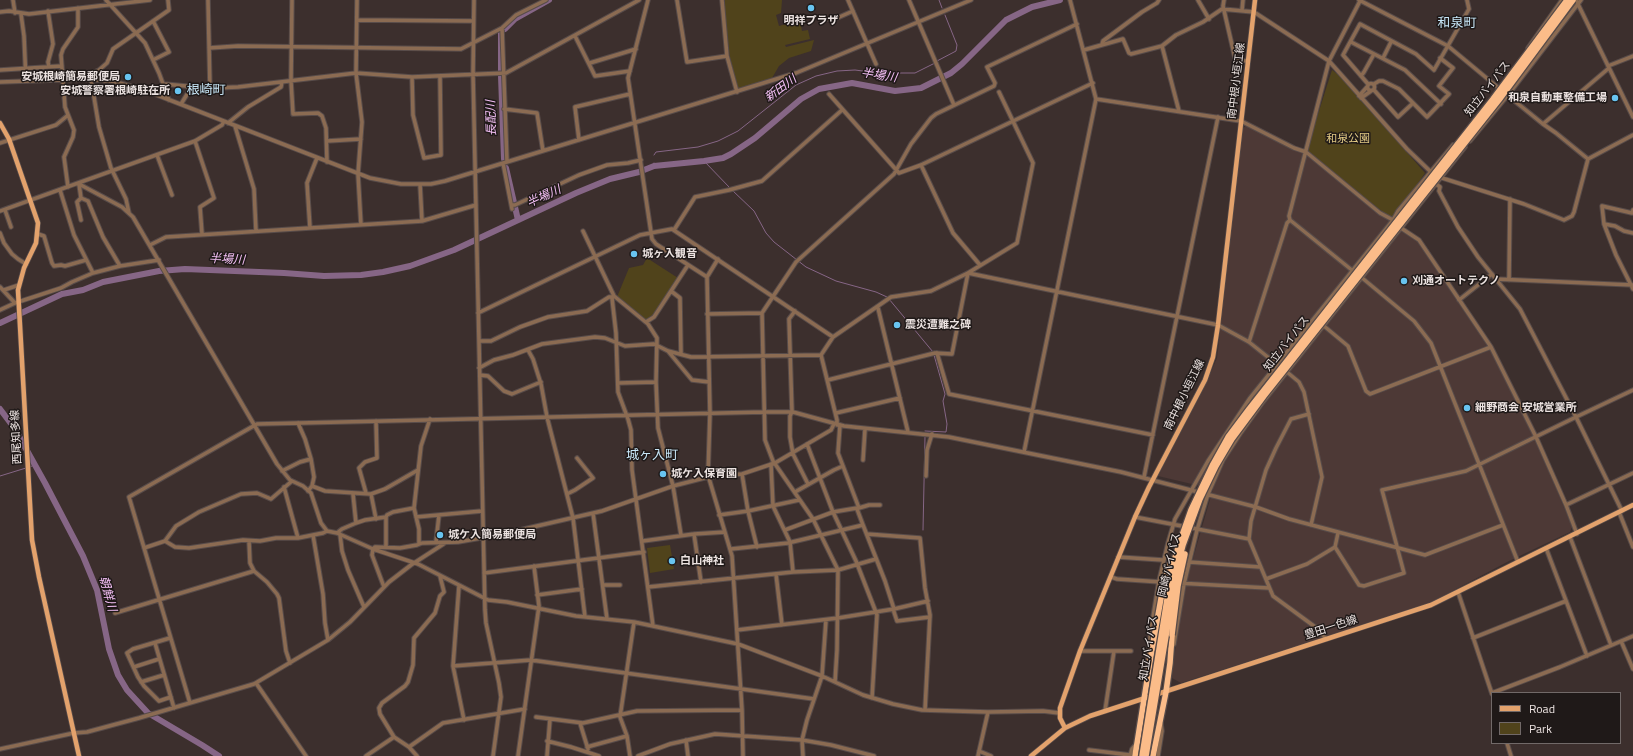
<!DOCTYPE html>
<meta charset="utf-8">
<style>
body{margin:0}
#map{position:relative;width:1633px;height:756px;overflow:hidden;background:#3c2f2d;font-family:"Titillium Web",sans-serif}
canvas{display:block}
.legend{position:absolute;left:1491px;top:692px;width:130px;height:52px;box-sizing:border-box;background:#1f1918;border:1px solid #716968;margin:0;padding:5px 7px;list-style:none;font-size:12px;color:#ebe2e0}
.legend li{display:flex;align-items:center;gap:8px;height:20px}
.legend b{width:20px;border:1px solid #716968}
</style>
<div id="map">
<canvas width="1633" height="756"></canvas>
<ul class="legend">
<li><b style="height:5px;background:#e3a26c"></b>Road</li>
<li><b style="height:11px;background:#50431b"></b>Park</li>
</ul>
</div>
<script>
const ctx = document.querySelector('canvas').getContext('2d');
ctx.lineJoin = 'round';
function fillPath(path, color) {
  ctx.fillStyle = color;
  ctx.fill(path, 'evenodd');
}
function toPath(rows) {
  const path = new Path2D();
  for (const r of rows) {
    if (r.length === 3) {
      path.moveTo(r[0] + r[2], r[1]);
      path.arc(r[0], r[1], r[2], 0, 2 * Math.PI);
      continue;
    }
    path.moveTo(r[0], r[1]);
    for (let i = 2; i < r.length; i += 2) path.lineTo(r[i], r[i + 1]);
  }
  return path;
}
function trace(path, color, width, dash) {
  ctx.strokeStyle = color;
  ctx.lineWidth = width;
  ctx.lineCap = dash ? 'butt' : 'round';
  ctx.setLineDash(dash || []);
  ctx.stroke(path);
}
function write(font, color, halo, rows, align = 'center') {
  ctx.font = font + ' "Titillium Web","Noto Sans JP",sans-serif';
  ctx.lineWidth = 3;
  ctx.setLineDash([]);
  ctx.textBaseline = 'middle';
  ctx.strokeStyle = halo;
  ctx.fillStyle = color;
  for (const [text, x, y, turn = 0] of rows) {
    ctx.save();
    ctx.translate(x, y);
    ctx.rotate((+turn || 0) * Math.PI / 180);
    ctx.textAlign = isNaN(turn) ? turn : align;
    if (halo) ctx.strokeText(text, 0, 0);
    ctx.fillText(text, 0, 0);
    ctx.restore();
  }
}
fillPath(toPath([
 [1246,126,1299,149,1417,241,1491,351,1534,434,1572,527,1570,532,1509,561,1426,605,1181,683,1172,678,1176,643,1188,576,1213,489,1158,476,1202,392,1217,358,1243,128]
]), '#4d3936');
fillPath(toPath([
 [725,0,782,0,781,13,776,15,779,26,800,20,802,31,808,30,810,39,785,45,786,47,814,40,811,51,789,58,779,66,772,78,740,88,738,88,730,58,725,19],
 [1332,70,1340,76,1425,173,1393,220,1306,152],
 [647,258,678,278,652,318,645,320,617,297,629,268,643,265],
 [670,545,674,569,650,573,647,548]
]), '#50431b');
trace(toPath([
 [939,0,942,8],
 [937,61,956,51,957,45,945,15],
 [654,155,656,152,698,147,718,141,738,131,796,85,816,76,837,71,855,70,878,73,915,73,935,63],
 [704,161,730,188],
 [654,166,654,163],
 [732,190,754,211,766,233,774,242,806,267,836,281,876,292,887,297],
 [889,299,933,352],
 [925,431,946,432,947,424,943,401,945,394,934,355],
 [29,467,35,465],
 [0,476,26,468],
 [923,530,925,437]
]), '#866686', 1);
trace(toPath([
 [505,29,515,19,549,0],
 [501,32,501,71],
 [501,76,504,159],
 [506,168,518,220],
 [0,323,62,294,83,290,103,282,159,271,185,269,284,273,324,276,361,275,383,272,410,266,454,250,576,193,610,179,639,172,654,166,704,161,723,158,731,154,755,138,801,99,819,89,852,83,895,91,921,88,951,73,962,64,1006,20,1032,7,1060,0],
 [0,409,15,429,45,483,83,556,97,590,109,649,118,675,127,690,148,713,202,745,219,756]
]), '#866686', 6);
const minor = toPath([
 [13,0,15,13],
 [106,0,145,43,159,73,169,100],
 [208,0,210,88],
 [292,0,291,81,293,114,318,113,322,116,326,128,327,162],
 [357,0,356,73,362,122,358,174,361,225],
 [474,0,473,74,485,610,486,623,499,683,501,697,493,756],
 [648,0,628,78,652,239,656,244,707,277],
 [677,0,687,62,727,56],
 [722,0,727,56,737,92],
 [848,0,876,64],
 [909,0,954,105],
 [1198,0,1209,19],
 [1224,0,1223,6,1235,58,1238,60,1248,61],
 [1359,0,1448,46,1501,90],
 [1576,0,1633,117],
 [1242,10,1243,0],
 [48,11,53,44,48,62,49,67],
 [0,12,9,11,29,14,150,0],
 [21,14,24,36,26,81],
 [828,19,835,19,853,11],
 [357,20,473,21],
 [153,21,169,52,153,60],
 [502,28,507,162],
 [575,36,595,76,630,71],
 [1351,42,1405,70,1441,104],
 [1102,44,1103,41,1142,12,1157,3,1159,0],
 [1162,46,1179,111],
 [209,48,238,46,461,49,502,28,516,15,546,0],
 [1528,48,1562,0],
 [1084,50,1123,39,1129,53,1131,54,1162,46,1176,35,1203,22,1222,9,1254,12,1329,61,1407,149,1432,173],
 [1383,58,1391,42],
 [590,63,636,49],
 [1608,66,1633,56],
 [0,70,62,66],
 [1361,76,1364,72,1374,54],
 [412,77,413,115,424,158,441,155,440,76],
 [87,79,90,74,99,70,107,63,113,49,169,10,168,0],
 [91,79,99,127,111,168,126,199,129,213],
 [0,82,87,79,116,82,144,90,370,178,401,184,431,184,445,181,796,73,971,0],
 [1371,87,3.5],
 [164,84,186,86,194,89,238,87,356,73,412,77,506,73,639,0],
 [1368,84,1343,55,1360,24,1416,54,1434,70,1469,9,1467,0],
 [1374,84,1379,81,1383,81,1399,89,1427,117,1449,94,1439,86,1453,68,1440,58],
 [1374,90,1398,117,1412,104],
 [829,94,899,173,921,165,1093,83],
 [1506,94,1543,124,1556,133,1588,159],
 [1359,96,1367,87],
 [1361,98,1371,91],
 [1096,99,1241,121,1294,148,1306,152,1380,213,1393,220],
 [181,104,191,88],
 [504,109,537,113,543,151],
 [228,123,248,107,281,87,282,82],
 [1543,124,1609,68],
 [235,126,254,189,256,231],
 [579,140,575,107,630,94],
 [195,141,214,198,200,207,202,234],
 [327,141,361,139],
 [1470,141,1508,95,1581,0],
 [0,143,56,125,67,116],
 [157,155,172,195],
 [1588,159,1633,135],
 [503,163,512,209],
 [921,165,953,233,980,265],
 [1439,177,1524,204,1564,220,1572,216,1574,212,1588,159],
 [79,184,122,207,133,217,277,464,290,480,303,486,311,493,321,523,327,531,337,533,373,549,418,564,488,600,507,602,576,616,634,622,738,644,822,676,863,695,893,704,922,710,988,712,1043,711,1059,713],
 [79,184,81,198,88,201,103,237,120,266],
 [420,184,422,221],
 [1436,184,1440,187,1439,191,1458,227,1478,257,1520,309,1576,417,1622,511],
 [68,187,64,157,73,137,74,130,65,107,61,55,63,49,78,27,78,8],
 [60,190,74,235,93,273],
 [512,205,515,205,579,175,607,165,628,163,641,160],
 [5,210,11,227],
 [1633,210,1632,213,1602,206,1604,224,1616,255,1633,289],
 [0,211,195,141,222,125,224,121],
 [81,220,77,202,81,198],
 [1290,220,1353,271],
 [1604,224,1615,226,1624,231,1633,233],
 [310,228,307,183,317,158],
 [1401,228,1419,240,1491,347,1536,437,1566,505,1577,534],
 [674,230,695,197,729,190,762,181,842,110],
 [583,231,614,296,648,324,657,338,656,382,658,428,673,486,681,535],
 [0,233,4,243,12,254,18,259,26,264],
 [38,234,44,236,52,263,54,266,61,265,65,266,86,260],
 [150,245,166,237,422,221,476,205],
 [718,259,707,277,710,413,708,475,732,556,742,710,743,756],
 [968,273,1218,325,1249,342,1279,366],
 [1361,277,1414,321,1431,343,1518,562],
 [1495,279,1633,285],
 [1509,280,1510,199],
 [0,287,15,303],
 [4,290,19,285],
 [671,291,680,298,681,354],
 [614,296,612,298,616,333,618,392,628,419,631,430,632,470,653,626],
 [1459,300,1492,274],
 [878,308,908,432],
 [0,310,15,303,61,288,72,282,93,273,120,266,159,260],
 [795,311,789,319,792,412,790,416,790,437,793,454,808,484],
 [478,313,640,235,672,229,833,337],
 [707,314,762,313],
 [646,322,654,317,688,265],
 [1324,326,1348,346,1366,391,1370,394,1491,347],
 [479,341,491,341,520,327,548,317,587,311,609,297,613,297],
 [1249,342,1287,223,1290,220,1289,216,1329,61,1360,1],
 [528,350,533,359,541,384,547,417,573,518,585,617],
 [668,351,692,380,709,382],
 [937,353,949,394,1153,435],
 [479,368,494,360,513,355,542,344,595,337,605,338,625,346,654,344,668,351,691,357,821,355],
 [1287,372,1299,382,1304,392,1322,477,1311,525],
 [480,375,488,376,504,391,512,394,541,382],
 [828,380,935,353,952,354,968,273],
 [618,383,656,382],
 [836,413,900,398],
 [1309,414,1291,419,1276,448,1266,470,1251,521,1249,539,1273,596,1318,629,1326,639],
 [298,423,305,439,311,459,314,477,312,486],
 [837,425,837,420,821,355,833,337,891,297,931,291,968,273,1017,243,1033,163,999,92],
 [840,425,838,453,859,508,857,509,863,525],
 [807,444,833,512,856,561,877,615,872,698],
 [1024,452,1096,99,1070,0],
 [863,460,865,429],
 [771,464,773,506,790,542,793,572],
 [282,471,300,462,311,459],
 [742,474,748,511,757,547],
 [926,476,927,450,932,434],
 [1144,477,1218,117],
 [284,487,298,538],
 [308,491,312,486,325,491,371,494,385,489,418,470],
 [795,492,834,470,843,466],
 [366,493,359,468,365,462,377,458,376,421],
 [353,494,356,523],
 [371,494,376,519],
 [567,494,575,490,593,478,577,458],
 [1566,505,1633,473],
 [859,508,869,505,880,505],
 [1619,512,1633,547],
 [593,513,607,619],
 [719,515,748,511,799,500],
 [416,517,482,511],
 [1135,517,1249,539],
 [785,530,833,512,857,508],
 [337,533,342,529,356,523,365,520,386,517,387,515,393,512,414,508],
 [1338,533,1335,547,1359,585,1364,586,1404,573,1382,490,1466,471,1576,417,1633,390],
 [340,534,342,551,348,570,364,607],
 [694,534,701,582],
 [867,534,920,538,925,588,930,615,925,710],
 [313,535,323,594,325,623,328,640],
 [1570,537,1611,645],
 [165,541,175,547,189,548,243,540,260,541,276,538,298,538,323,533,327,531],
 [249,541,250,563,254,571,267,582,277,594,279,598,286,651,290,663],
 [643,541,694,534,725,532],
 [436,542,439,515],
 [419,544,419,529,414,508,421,446,430,419],
 [386,547,386,517],
 [144,548,165,541,176,526,199,512,241,494,257,493,271,499,292,481],
 [1546,548,1587,656],
 [731,549,788,543,863,525,885,581,894,609,838,618,737,630],
 [1118,557,1163,560],
 [1189,562,1260,567],
 [484,573,644,552],
 [776,574,782,625],
 [1111,577,1117,579,1161,582],
 [1266,579,1307,564,1335,547],
 [1177,583,1269,588],
 [603,585,620,585],
 [459,586,453,666,464,720],
 [384,587,372,555,373,549,375,547,400,548,417,545,422,543,458,542,498,535,602,511,673,486,708,477,742,474,775,463,831,430,834,424],
 [648,587,793,572,838,570,876,559],
 [1458,592,1492,694],
 [537,595,582,589],
 [928,601,894,609,894,612,897,621,930,617],
 [115,613,254,571],
 [170,638,133,649,127,653,138,677,144,686,159,701,171,697],
 [1473,638,1566,601],
 [1621,641,1633,669],
 [155,643,174,708],
 [1171,648,1174,644,1184,584,1197,530,1208,494,1223,460,1240,434,1263,402,1465,147],
 [1080,651,1131,651],
 [453,666,531,660,814,699],
 [134,667,159,659],
 [1147,669,1151,629,1159,581,1168,543,1175,519,1208,461,1250,398,1393,220,1398,211,1453,145],
 [141,682,164,675],
 [835,682,837,650,838,570,813,519,773,461,765,440,762,313,796,262,894,174,911,144,931,118,936,114,994,86,995,83,987,67,1077,24],
 [256,683,306,756],
 [1492,693,1560,667,1633,636],
 [190,703,129,497,257,424,764,412,793,412,844,426,949,437,1121,472,1256,507,1289,519,1425,555,1503,525],
 [1105,711,1114,651],
 [536,717,583,723,637,711,742,710],
 [580,723,588,749],
 [686,740,688,756],
 [547,741,571,747,599,756],
 [1507,743,1511,756],
 [409,747,443,723,525,709],
 [587,747,627,736],
 [0,749,74,733,87,732,139,718,254,684,328,640,350,622,389,582,411,565,445,543],
 [1089,750,1130,755],
 [979,751,991,756],
 [366,756,394,737],
 [417,756,409,747,394,737,380,714,379,708,382,703,405,686,408,682,413,665,414,638,435,613,440,596,444,592,440,576],
 [518,756,539,606,534,566],
 [547,756,550,719],
 [630,756,627,736,620,717,634,622],
 [638,756,670,744,715,734,802,740,831,745,874,756],
 [803,756,802,740,807,720,822,676,826,620],
 [978,756,988,712],
 [1130,756,1132,749,1137,743],
 [1158,756,1162,731,1161,724]
]);
const major = toPath([
 [0,123,9,139,38,223,36,243,24,268,18,290,32,540,39,577,79,756],
 [1065,728,1060,718,1060,708,1080,651,1135,517,1149,487,1205,380,1213,357,1218,325,1255,0],
 [1031,756,1065,728,1090,716,1431,605,1633,505]
]);
const highway = toPath([
 [1135,756,1152,649],
 [1153,756,1166,692,1170,663,1172,635]
]);
trace(minor, '#584c4a', 5.5);
trace(major, '#584c4a', 6);
trace(highway, '#584c4a', 8);
trace(minor, '#8b6b52', 3.5);
trace(major, '#e3a26c', 4.5);
trace(highway, '#fbbc89', 5.5);
const highwayBridge = toPath([
 [1172,635,1178,586,1185,554],
 [1152,649,1163,587,1170,563],
 [1142,756,1172,568,1179,544,1191,510,1213,464,1228,437,1249,409,1493,99,1567,0],
 [1146,756,1178,564,1183,545,1200,499,1216,466,1232,439,1264,396,1499,100,1573,0]
]);
trace(highwayBridge, '#584c4a', 8, []);
trace(highwayBridge, '#fbbc89', 5.5);
for (const [x, y, r, color] of [
 [811,8,4,"#68c4f0"],
 [128,77,4,"#68c4f0"],
 [178,91,4,"#68c4f0"],
 [1615,98,4,"#68c4f0"],
 [634,254,4,"#68c4f0"],
 [1404,281,4,"#68c4f0"],
 [897,325,4,"#68c4f0"],
 [1467,408,4,"#68c4f0"],
 [663,474,4,"#68c4f0"],
 [440,535,4,"#68c4f0"],
 [672,561,4,"#68c4f0"]
]) {
  const dot = new Path2D();
  dot.arc(x, y, r, 0, 2 * Math.PI);
  ctx.fillStyle = color;
  ctx.fill(dot);
  trace(dot, '#1f1918', 1.5);
}
write('bold 11px', '#ebe2e0', '#1f1918', [
 ["明祥プラザ",811,21,"center"],
 ["安城根崎簡易郵便局",120,77,"right"],
 ["安城警察署根崎駐在所",170,91,"right"],
 ["和泉自動車整備工場",1607,98,"right"],
 ["城ヶ入観音",642,254],
 ["刈通オートテクノ",1412,281],
 ["震災遭難之碑",905,325],
 ["細野商会 安城営業所",1475,408],
 ["城ケ入保育園",671,474],
 ["城ケ入簡易郵便局",448,535],
 ["白山神社",680,561]
], 'left');
write('11px', '#ebe2e0', '#1f1918', [
 ["南中根小垣江線",1237,81,-83],
 ["知立バイパス",1488,89,-52],
 ["知立バイパス",1287,344,-52],
 ["南中根小垣江線",1185,395,-64],
 ["西尾知多線",17,437,-93],
 ["岡崎バイパス",1170,565,-77],
 ["豊田一色線",1331,628,-18],
 ["知立バイパス",1149,648,-81]
]);
write('11px', '#e3cb85', '#1f1918', [
 ["和泉公園",1348,139]
]);
write('italic 12px', '#f5c0f6', '#1f1918', [
 ["半場川",879,76,9],
 ["新田川",781,89,-36],
 ["長配川",492,118,-92],
 ["半場川",544,197,-25],
 ["半場川",227,260,3],
 ["朝鮮川",107,594,75]
]);
write('13px', '#c8e7f8', '#1f1918', [
 ["和泉町",1457,24],
 ["根崎町",206,91],
 ["城ヶ入町",652,456]
]);
</script>
